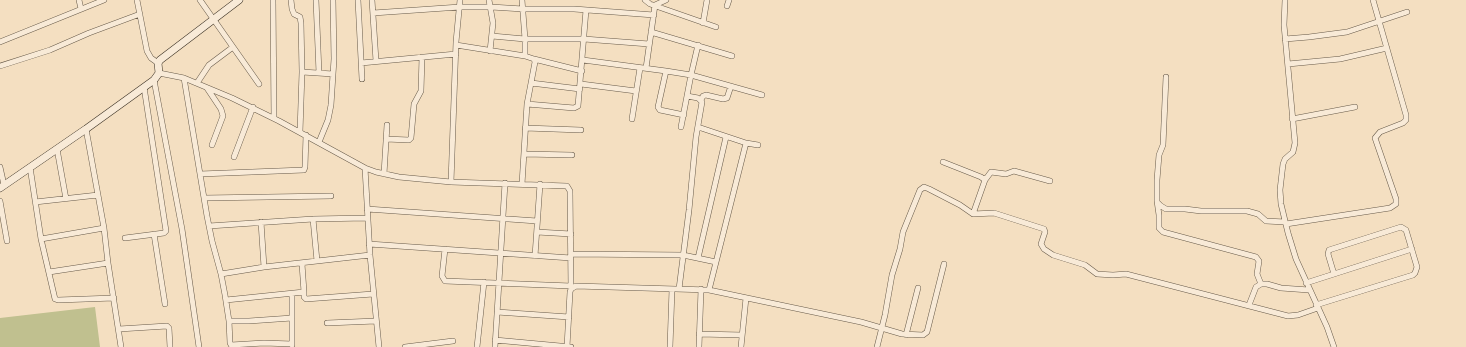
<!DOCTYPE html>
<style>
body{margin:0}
canvas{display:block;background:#f4dfc1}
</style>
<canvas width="1466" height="347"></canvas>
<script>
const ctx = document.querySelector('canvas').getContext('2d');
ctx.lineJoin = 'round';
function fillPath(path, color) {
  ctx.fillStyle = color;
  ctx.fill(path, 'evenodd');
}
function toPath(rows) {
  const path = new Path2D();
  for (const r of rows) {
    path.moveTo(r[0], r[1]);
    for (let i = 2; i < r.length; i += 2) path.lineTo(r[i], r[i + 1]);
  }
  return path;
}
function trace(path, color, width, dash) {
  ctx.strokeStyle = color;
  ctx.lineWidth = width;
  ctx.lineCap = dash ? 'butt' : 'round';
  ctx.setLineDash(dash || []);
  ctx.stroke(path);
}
fillPath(toPath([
 [95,307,100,347,0,347,0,318]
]), '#c0c08f');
const street = toPath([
 [79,0,81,9],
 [137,0,147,51,151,58,158,63],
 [200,0,259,84],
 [273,0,274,118],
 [291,0,292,9,294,14,300,17,301,23,302,72,300,132],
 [316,0,319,73],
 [358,0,362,79],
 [372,0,376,61],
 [489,0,493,23,490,51],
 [522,0,525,39,525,56,534,59,535,62,527,104,522,184],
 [645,0,650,4,716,27],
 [1285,0,1284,25,1295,143,1293,152,1285,159,1283,164,1280,190,1281,204,1288,233,1296,259,1327,327,1334,347],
 [727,6,729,0],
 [373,13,460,7,491,7,523,9,574,9,654,15],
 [703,23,707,0],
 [651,32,732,56],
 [492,36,525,39,584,39,649,44],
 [1285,39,1309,37,1347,32,1407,12],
 [0,42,104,0],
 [456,45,525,56],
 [698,45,691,75,762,95],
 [534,59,582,71],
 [583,60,666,71,691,75,681,127],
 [361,63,456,54],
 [1288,64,1340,59,1387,48],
 [0,66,50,50,89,33,140,14],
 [646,68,655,5,666,0],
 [666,71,658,107,660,110,684,115],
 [302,72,333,74],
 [159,73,184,78,232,98,279,121,365,168,376,172,399,177,451,182,567,186,570,191,571,289],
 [1166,77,1163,145,1159,155,1157,180,1157,201,1159,215,1159,228,1163,232,1256,257,1259,261,1257,274,1261,284],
 [184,78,207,216,212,241,221,274,225,295,229,321,230,343,231,345,264,343,292,344],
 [154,80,182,229,199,347],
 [197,83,209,65,233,47],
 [531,83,580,89],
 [581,84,636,91],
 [207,88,221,109,223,116,212,145],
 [701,100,703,96,706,95,723,99,727,98,731,86],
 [527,104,574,108,578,106,586,10],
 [632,119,640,68],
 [1292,119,1355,107],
 [698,127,746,143,758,145],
 [525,128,581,130],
 [86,129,104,228,108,263,121,347],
 [386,139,409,140,411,138,414,104,421,91,422,57],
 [319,142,328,120,331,105,334,59,333,0],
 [57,149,66,199],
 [524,154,572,155],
 [234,157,253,107],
 [943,162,981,177,985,180,973,214],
 [0,167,4,185],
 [30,167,41,239,55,299,58,300,114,298],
 [365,168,370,255,379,347],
 [200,174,304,170,305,167,306,135],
 [384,174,387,125],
 [985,180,991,172,1006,174,1014,171,1050,181],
 [451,182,456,42,460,0],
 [204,198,331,196],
 [0,201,7,241],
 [35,202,98,195],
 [1158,203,1161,206,1166,209,1185,209,1201,211,1247,211,1258,214,1266,221,1285,222],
 [367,209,537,221],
 [313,219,317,261],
 [261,222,264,267],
 [1286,224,1390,208,1396,204,1396,199,1375,138,1380,132,1403,123,1406,120,1406,115,1373,0],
 [209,226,313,219,367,218],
 [537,232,571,234],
 [154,234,165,304],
 [125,238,164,233,166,231,144,87],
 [41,239,104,228],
 [369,244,571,258],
 [445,249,442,276,445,281,571,286],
 [571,254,683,255,716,262],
 [535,256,540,184],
 [698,258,726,137],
 [302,264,304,292,304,297,306,299,373,294],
 [49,272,108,263],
 [221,274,264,267,370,255],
 [1306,283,1412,249],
 [679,289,689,210,696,137,702,102,698,98,687,96],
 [709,290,746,143],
 [292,294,292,345],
 [226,300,304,292],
 [1249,305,1256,287,1261,284,1267,284,1281,288,1309,290],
 [1316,305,1413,275,1415,273,1417,267,1406,230,1401,227,1329,250,1328,254,1334,274],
 [497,312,569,317],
 [229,321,249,321,292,318],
 [327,323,376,321],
 [119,329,167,326,169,328,170,347],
 [699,334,742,335],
 [906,335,918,288],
 [495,340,571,347],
 [405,347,453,341],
 [477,347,484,282],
 [495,347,505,183],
 [567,347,570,292,571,289,576,286,709,290,861,322,902,334,923,335,927,332,944,264],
 [670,347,672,289],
 [699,347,701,289],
 [741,347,746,298],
 [877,347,885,315,892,275,900,249,903,232,920,190,924,187,929,189,960,205,973,214,994,213,1044,229,1045,232,1041,244,1044,249,1053,255,1085,265,1097,274,1113,275,1126,274,1288,316,1298,315,1318,308]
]);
const secondary = toPath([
 [0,188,86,129,154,80,159,73,158,63,160,60,239,0]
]);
trace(street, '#685b4a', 6);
trace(secondary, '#392f22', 8);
trace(street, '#f8ead7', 5);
trace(secondary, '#f8ead7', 7);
</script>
